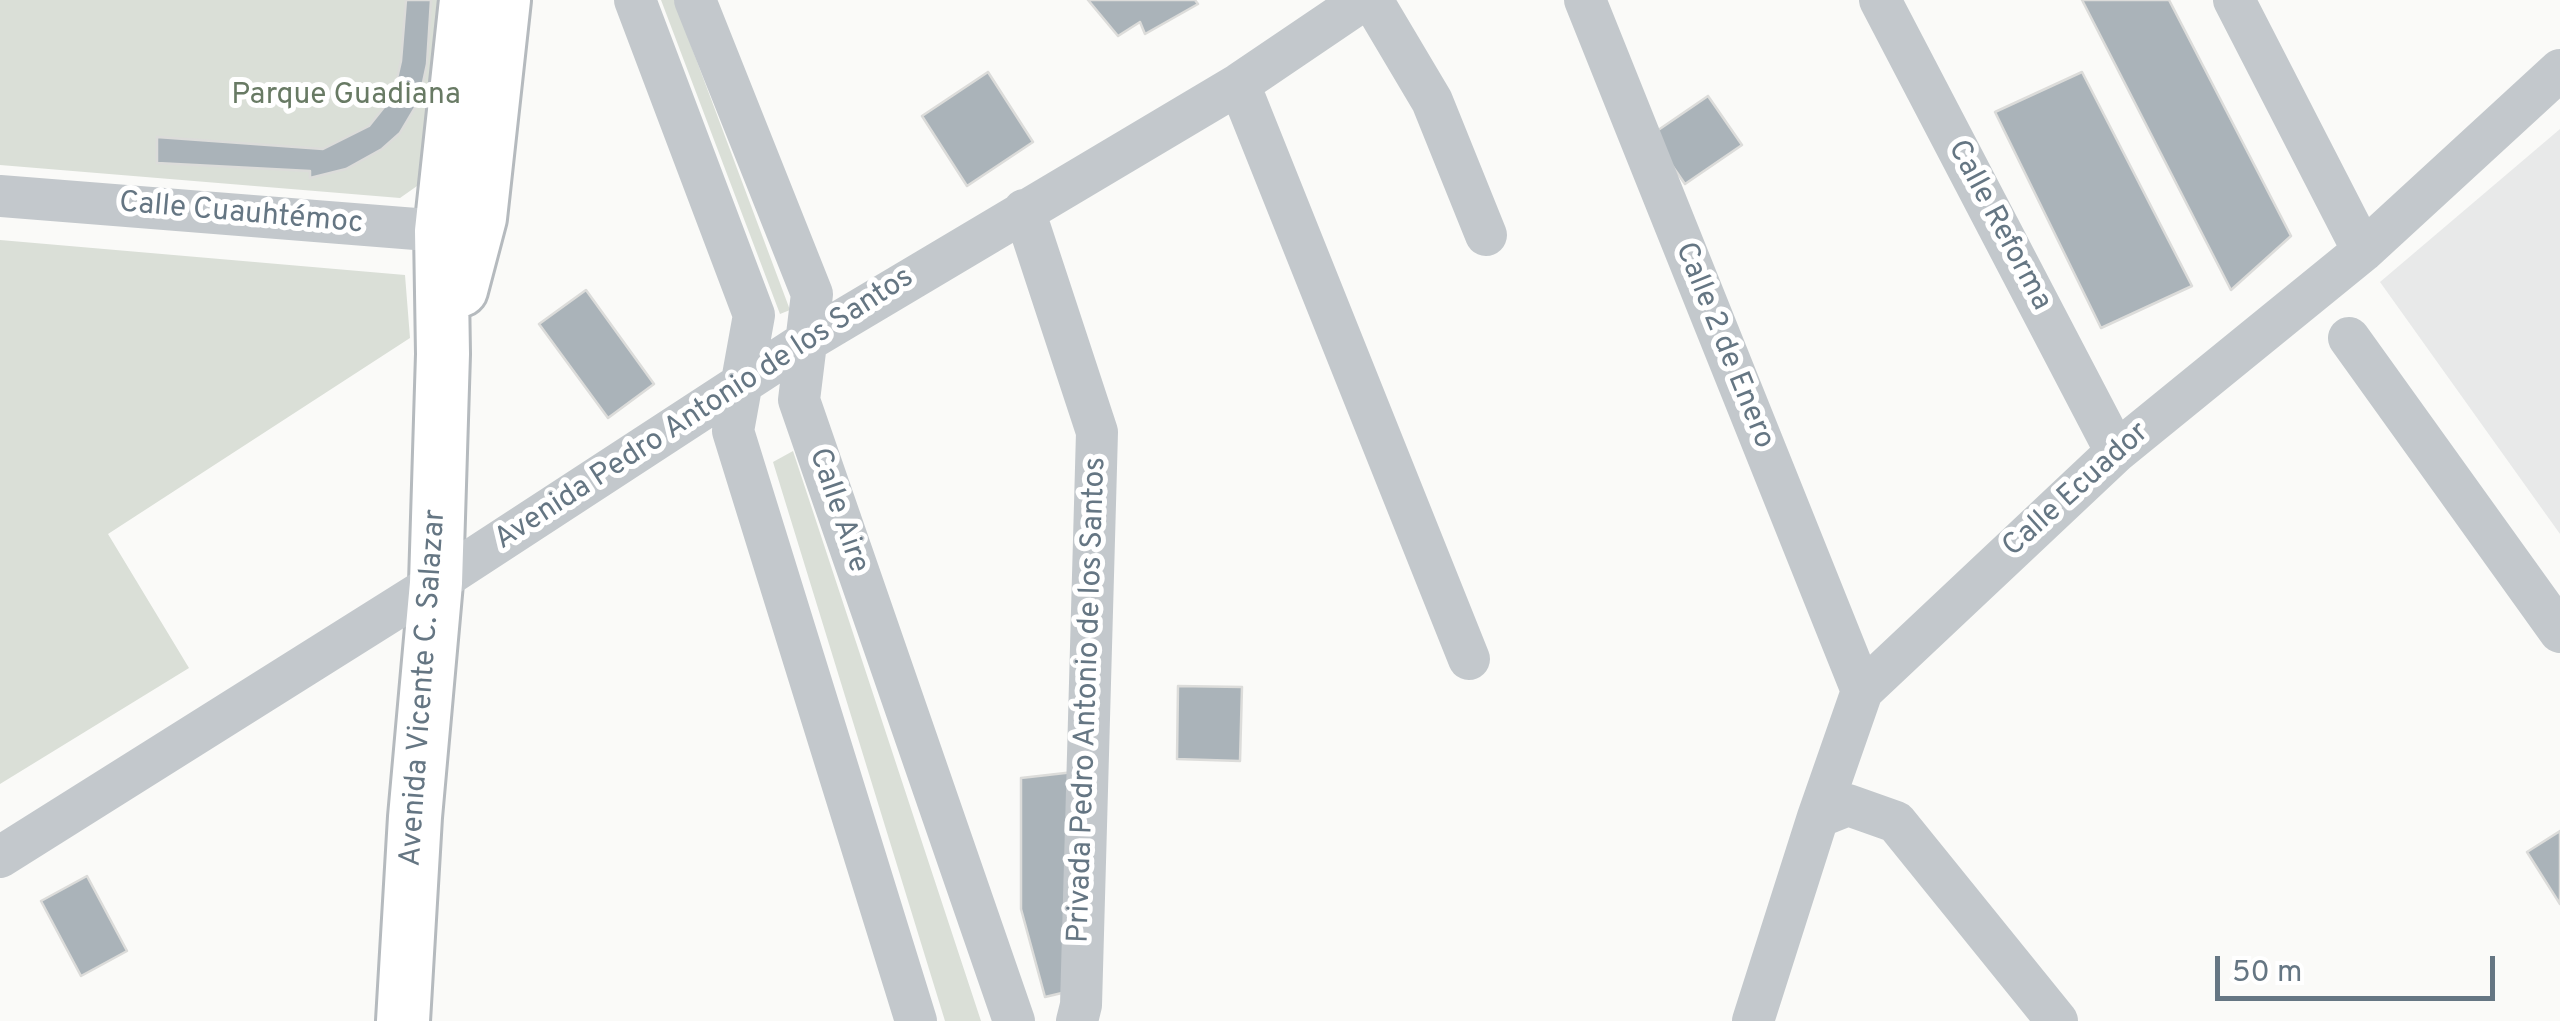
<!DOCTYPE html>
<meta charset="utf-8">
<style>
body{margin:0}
#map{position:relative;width:2560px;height:1021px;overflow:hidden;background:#fafaf8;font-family:Overpass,sans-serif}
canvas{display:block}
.scale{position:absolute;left:2215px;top:956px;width:280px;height:45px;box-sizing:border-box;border:5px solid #657683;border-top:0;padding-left:12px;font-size:30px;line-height:35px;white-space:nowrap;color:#657683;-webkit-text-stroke:8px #fff;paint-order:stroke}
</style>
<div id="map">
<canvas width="2560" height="1021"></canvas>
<div class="scale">50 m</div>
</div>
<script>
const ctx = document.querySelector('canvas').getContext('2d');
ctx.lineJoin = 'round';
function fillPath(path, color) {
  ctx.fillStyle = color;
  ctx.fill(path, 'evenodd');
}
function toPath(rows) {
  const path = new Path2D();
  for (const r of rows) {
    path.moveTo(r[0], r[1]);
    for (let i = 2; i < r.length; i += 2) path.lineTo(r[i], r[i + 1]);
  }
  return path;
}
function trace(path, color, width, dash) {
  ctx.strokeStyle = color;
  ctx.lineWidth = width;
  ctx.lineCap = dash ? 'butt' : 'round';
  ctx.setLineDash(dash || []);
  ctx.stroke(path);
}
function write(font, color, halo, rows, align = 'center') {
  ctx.font = font + ' Overpass,sans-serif';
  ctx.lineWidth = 10;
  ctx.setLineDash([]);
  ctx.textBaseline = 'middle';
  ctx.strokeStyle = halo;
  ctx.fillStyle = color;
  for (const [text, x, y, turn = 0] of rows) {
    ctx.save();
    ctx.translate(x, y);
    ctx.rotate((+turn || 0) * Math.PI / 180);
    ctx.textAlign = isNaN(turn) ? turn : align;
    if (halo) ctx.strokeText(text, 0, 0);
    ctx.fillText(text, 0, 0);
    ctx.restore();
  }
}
fillPath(toPath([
 [2560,129,2560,534,2380,282]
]), '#e8e9e9');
fillPath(toPath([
 [0,0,449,0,427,179,400,198,0,165],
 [661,0,674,0,790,310,780,314],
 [0,240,405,275,410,338,108,534,189,668,0,784],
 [793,451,981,1021,945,1021,773,462]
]), '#dadfd7');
const building = toPath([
 [406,0,431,0,427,64,419,101,400,133,382,149,346,169,310,178,310,171,157,163,157,137,323,149,369,126,393,96,401,61,406,0],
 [1088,0,1195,0,1198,4,1145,34,1140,22,1118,36,1088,0],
 [2082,0,2169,0,2291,236,2231,290,2082,0],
 [988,72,1033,142,967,186,922,116,988,72],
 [2082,72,2192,286,2101,328,1995,112,2082,72],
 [1708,96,1742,145,1685,184,1651,135,1708,96],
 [586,290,654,384,608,418,539,324,586,290],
 [1178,686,1242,687,1240,761,1177,759,1178,686],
 [1074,772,1066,992,1045,997,1021,909,1021,778,1074,772],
 [2560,831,2560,904,2527,852,2560,831],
 [87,876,127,951,81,976,41,901,87,876]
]);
fillPath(building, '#aab3b9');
trace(building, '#dcdcda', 2.5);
const major = toPath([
 [461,290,480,218,504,0],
 [403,1021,415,817,436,583,443,354,441,231,466,0]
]);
trace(major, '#b5babe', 58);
trace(toPath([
 [635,0,754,315,733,431,916,1021],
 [695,0,812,294,799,400,1014,1021],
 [1372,0,1432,101,1486,235],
 [1585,0,1862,691],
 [1880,0,2116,452],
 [2234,0,2363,251],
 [1239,84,1469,659],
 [0,196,441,231,472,221],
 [1024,210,1097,432,1081,1005,1077,1021],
 [2349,338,2560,632],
 [1818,817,1848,805,1896,822,2057,1021],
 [0,857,436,583,807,341,1239,84,1363,0],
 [1753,1021,1818,817,1862,691,2116,452,2363,251,2560,70]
]), '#c3c8cc', 42);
trace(major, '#fff', 52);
write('30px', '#687a64', '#fff', [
 ["Parque Guadiana",346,97]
]);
write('30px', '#657683', '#fff', [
 ["Calle Cuauhtémoc",241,215,5],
 ["Calle Reforma",1998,226,62],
 ["Calle 2 de Enero",1723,346,68],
 ["Avenida Pedro Antonio de los Santos",705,410,-33],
 ["Calle Ecuador",2077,491,-42],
 ["Calle Aire",837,511,71],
 ["Avenida Vicente C. Salazar",425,688,-86],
 ["Privada Pedro Antonio de los Santos",1089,700,-88]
]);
</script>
